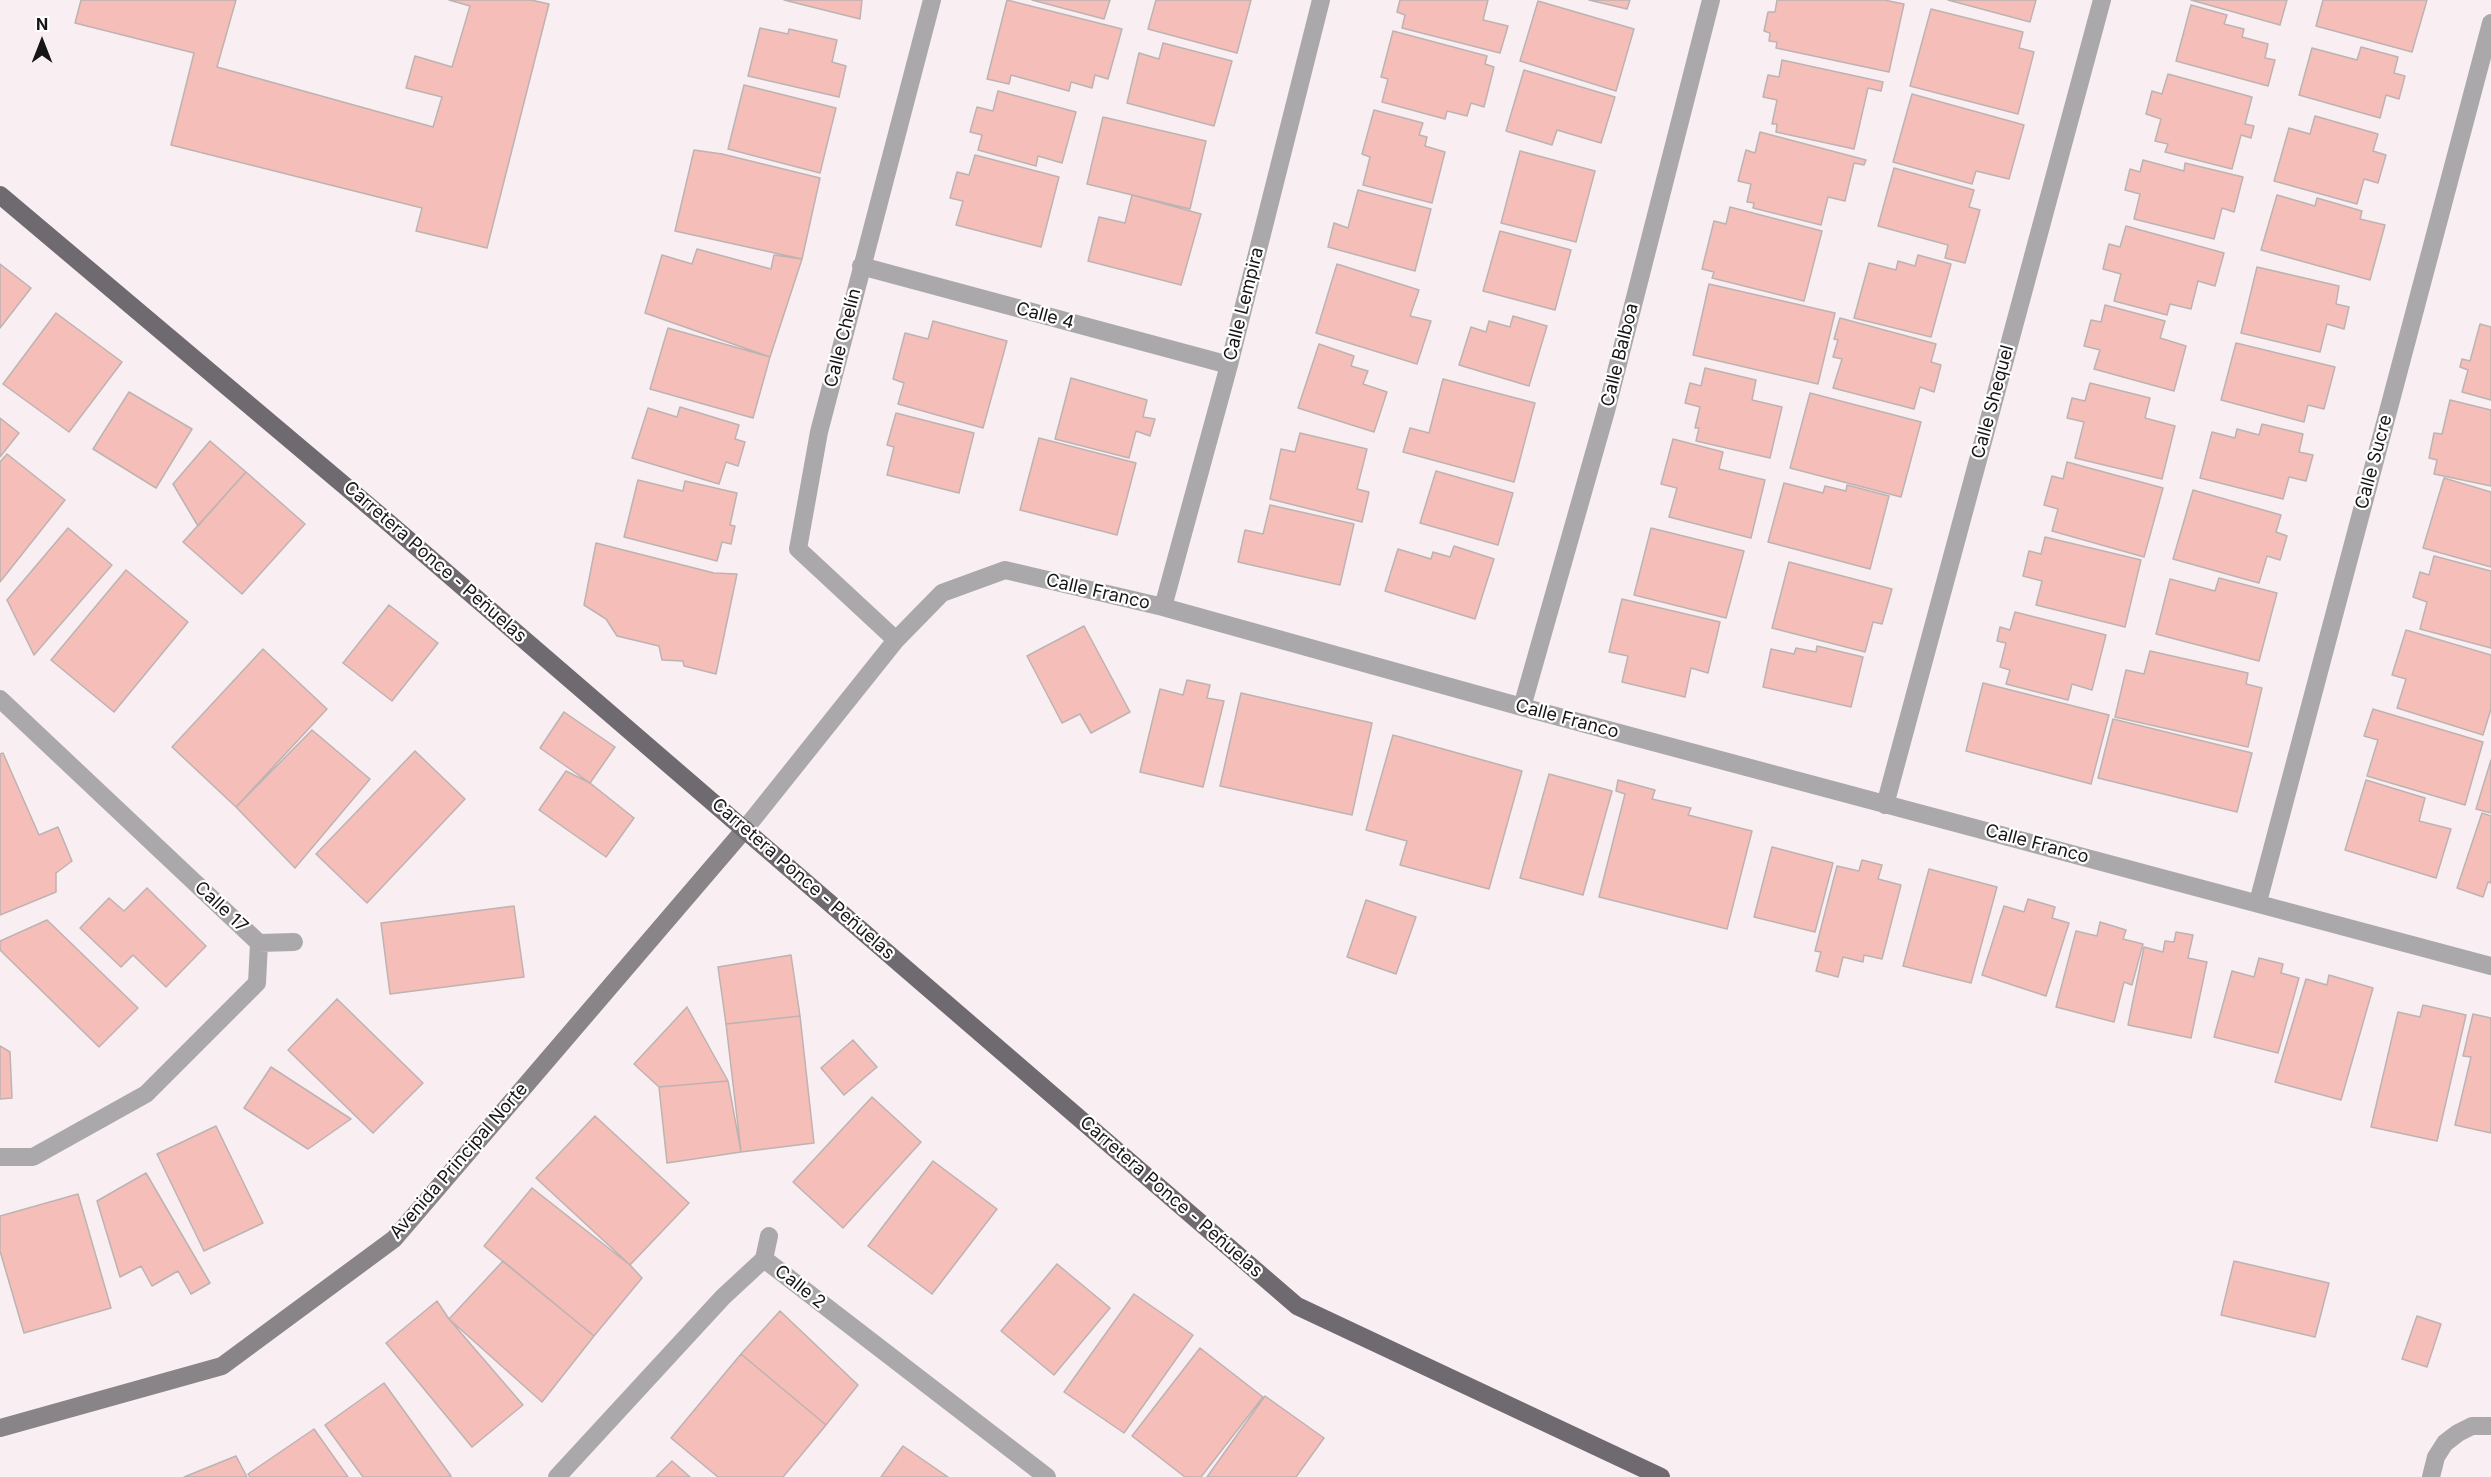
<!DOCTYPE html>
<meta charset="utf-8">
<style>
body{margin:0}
#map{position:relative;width:2491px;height:1477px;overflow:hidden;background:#f9eff2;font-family:Inter,sans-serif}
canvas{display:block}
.north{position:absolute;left:12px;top:12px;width:60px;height:60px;-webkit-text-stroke:4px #fff;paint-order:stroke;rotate:0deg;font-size:16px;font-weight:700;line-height:24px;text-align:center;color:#181516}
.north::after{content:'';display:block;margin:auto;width:21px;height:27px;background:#181516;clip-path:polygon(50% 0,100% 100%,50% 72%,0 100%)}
</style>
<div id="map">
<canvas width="2491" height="1477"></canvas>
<div class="north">N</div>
</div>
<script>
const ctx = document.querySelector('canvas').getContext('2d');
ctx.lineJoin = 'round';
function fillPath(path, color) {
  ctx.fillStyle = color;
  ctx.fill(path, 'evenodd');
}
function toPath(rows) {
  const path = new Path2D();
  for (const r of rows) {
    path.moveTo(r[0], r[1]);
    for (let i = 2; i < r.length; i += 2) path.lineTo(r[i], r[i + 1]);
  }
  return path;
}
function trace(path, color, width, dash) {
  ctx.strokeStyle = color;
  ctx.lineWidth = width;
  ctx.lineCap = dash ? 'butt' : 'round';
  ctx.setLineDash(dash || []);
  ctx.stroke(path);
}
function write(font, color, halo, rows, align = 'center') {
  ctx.font = font + ' Inter,sans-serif';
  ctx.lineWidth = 4.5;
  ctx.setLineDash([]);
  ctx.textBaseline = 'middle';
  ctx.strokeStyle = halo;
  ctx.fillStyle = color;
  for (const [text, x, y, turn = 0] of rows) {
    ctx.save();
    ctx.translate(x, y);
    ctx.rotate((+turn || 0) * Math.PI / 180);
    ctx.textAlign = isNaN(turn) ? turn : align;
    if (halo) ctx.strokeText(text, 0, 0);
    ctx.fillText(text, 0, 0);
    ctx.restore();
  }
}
const building = toPath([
 [81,0,236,0,217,67,433,127,442,97,406,88,415,56,452,67,470,6,449,0,531,0,549,4,487,248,416,231,422,208,171,145,194,53,75,23,81,0],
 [784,0,862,0,860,19,784,0],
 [1007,0,1122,29,1108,79,1095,75,1092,88,1071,82,1069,91,1011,75,1009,84,987,79,1007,0],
 [1032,0,1110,0,1104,19,1032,0],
 [1156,0,1251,0,1237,53,1148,29,1156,0],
 [1400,0,1488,0,1483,20,1508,26,1500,53,1402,28,1405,15,1397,12,1400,0],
 [1589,0,1630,0,1627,9,1589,0],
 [1777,0,1884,0,1904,4,1889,72,1776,48,1777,42,1769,41,1770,33,1764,31,1768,12,1775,12,1777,0],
 [1948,0,2036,0,2030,22,1948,0],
 [2191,0,2287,0,2280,25,2191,0],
 [2323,0,2427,0,2412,52,2316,26,2323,0],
 [1538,1,1634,29,1616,91,1520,61,1538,1],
 [2191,5,2227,15,2224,24,2244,29,2242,37,2268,44,2265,58,2275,60,2268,86,2176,61,2191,5],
 [1931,9,2023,32,2019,48,2034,52,2018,114,1910,86,1931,9],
 [760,28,788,34,789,29,837,40,832,62,846,66,839,97,748,76,760,28],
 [1393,31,1487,56,1485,64,1494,67,1484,107,1471,103,1467,116,1447,111,1445,119,1382,102,1388,79,1381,77,1393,31],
 [1163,43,1232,61,1214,126,1127,103,1139,53,1159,59,1163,43],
 [2361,47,2398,57,2394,73,2405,76,2399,99,2386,95,2380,118,2299,95,2312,48,2357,60,2361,47],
 [1782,60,1883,82,1881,91,1868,88,1854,149,1776,132,1777,124,1772,124,1777,100,1763,97,1768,75,1779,77,1782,60],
 [1524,70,1615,97,1601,143,1557,130,1552,145,1506,131,1524,70],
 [2168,74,2252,97,2245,124,2254,126,2251,138,2241,135,2232,169,2165,152,2168,144,2155,141,2161,119,2146,114,2152,91,2162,94,2168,74],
 [744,85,836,108,820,173,728,149,744,85],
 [998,91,1076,112,1062,163,1038,156,1036,166,978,150,982,135,970,132,977,107,993,111,998,91],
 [1912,94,2024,125,2009,179,1976,171,1972,184,1893,162,1912,94],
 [1374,110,1423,123,1419,135,1427,137,1425,146,1445,152,1432,203,1363,185,1370,157,1362,154,1374,110],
 [2315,116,2378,134,2373,151,2386,155,2378,183,2364,179,2357,204,2274,181,2289,128,2310,134,2315,116],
 [1103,117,1206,141,1190,209,1087,184,1103,117],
 [1760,132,1866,160,1864,165,1854,163,1845,201,1828,197,1821,225,1753,208,1754,203,1747,202,1751,184,1738,181,1746,150,1755,153,1760,132],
 [694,150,722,154,820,178,802,259,675,231,694,150],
 [1520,151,1595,171,1576,242,1501,223,1520,151],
 [975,155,1059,177,1041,247,956,225,963,201,950,198,957,172,969,175,975,155],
 [2143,160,2184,171,2185,163,2243,177,2234,212,2222,208,2214,239,2134,219,2140,194,2125,190,2130,169,2140,172,2143,160],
 [1894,168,1974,190,1969,207,1980,210,1965,263,1945,258,1948,245,1878,226,1894,168],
 [1358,190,1431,209,1415,271,1328,247,1334,223,1348,228,1358,190],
 [1132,195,1201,214,1181,285,1088,261,1099,217,1125,223,1132,195],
 [2277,195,2315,206,2317,198,2362,211,2360,219,2385,225,2370,280,2261,250,2277,195],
 [1730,207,1822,231,1804,301,1712,278,1714,272,1702,269,1714,221,1726,224,1730,207],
 [2126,226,2224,253,2215,286,2198,281,2191,309,2170,304,2167,315,2114,301,2121,274,2103,269,2109,244,2120,247,2126,226],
 [1500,231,1571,250,1555,310,1483,291,1500,231],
 [697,249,771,269,774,255,802,259,770,357,645,313,662,255,692,264,697,249],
 [1918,255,1951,264,1931,337,1854,318,1869,263,1896,270,1898,261,1915,266,1918,255],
 [0,264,31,288,0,328,0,264],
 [1337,264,1419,290,1410,316,1431,321,1417,364,1316,333,1337,264],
 [2257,267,2339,286,2336,304,2349,307,2344,329,2327,324,2320,352,2241,333,2257,267],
 [1709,284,1835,313,1818,384,1693,355,1709,284],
 [2105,305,2165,321,2160,338,2186,346,2174,391,2094,369,2100,350,2084,346,2091,320,2101,322,2105,305],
 [56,313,122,362,69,432,3,384,56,313],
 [1513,316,1547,326,1529,386,1459,365,1471,327,1486,332,1489,321,1510,327,1513,316],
 [1840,318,1936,344,1931,362,1941,365,1934,392,1920,387,1914,409,1833,388,1842,359,1833,357,1838,340,1834,339,1840,318],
 [933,321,1007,341,983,428,898,404,904,383,893,379,905,333,928,339,933,321],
 [2480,324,2491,327,2491,400,2462,392,2468,370,2460,367,2462,359,2470,361,2480,324],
 [668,328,770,357,753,418,650,389,668,328],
 [2236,343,2335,367,2324,409,2308,405,2304,422,2221,400,2236,343],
 [1319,344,1354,356,1351,366,1368,371,1363,384,1387,392,1374,432,1298,408,1319,344],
 [1705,368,1756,380,1752,400,1782,407,1770,458,1696,441,1699,428,1695,428,1700,407,1685,403,1690,383,1701,386,1705,368],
 [1071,378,1147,400,1143,417,1155,419,1150,436,1136,431,1129,458,1055,439,1071,378],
 [1443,379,1535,403,1514,482,1403,452,1410,428,1429,433,1443,379],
 [2090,383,2150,398,2145,418,2175,426,2162,479,2075,458,2084,422,2067,418,2072,398,2085,401,2090,383],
 [129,392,192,429,156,488,93,449,129,392],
 [1810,393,1921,422,1901,497,1790,468,1810,393],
 [2450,400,2491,410,2491,486,2434,474,2437,460,2429,458,2434,433,2442,434,2450,400],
 [680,407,739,425,735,439,745,442,738,466,726,462,719,484,632,458,648,408,677,417,680,407],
 [896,413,974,433,959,493,887,475,894,447,887,445,896,413],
 [0,418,19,433,0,457,0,418],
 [2262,424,2303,434,2299,452,2313,455,2306,481,2289,477,2283,499,2200,478,2212,432,2235,438,2237,429,2259,435,2262,424],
 [1300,433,1367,449,1357,489,1369,492,1362,522,1270,499,1281,449,1295,452,1300,433],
 [1039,438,1136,463,1117,535,1020,510,1039,438],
 [1673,439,1723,452,1719,469,1765,480,1751,538,1669,517,1677,488,1661,484,1673,439],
 [210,441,246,472,198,526,173,484,210,441],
 [7,454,65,500,0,582,0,462,7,454],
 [2067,462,2163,488,2144,557,2052,531,2058,509,2044,505,2052,476,2063,479,2067,462],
 [1436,471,1513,493,1498,545,1420,523,1436,471],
 [246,472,305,524,242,594,183,542,246,472],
 [2444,478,2491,492,2491,567,2423,548,2444,478],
 [638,480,683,491,685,481,737,493,730,525,735,526,731,544,722,542,717,561,624,537,638,480],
 [1784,483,1823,493,1825,486,1846,491,1847,485,1889,496,1870,569,1768,542,1784,483],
 [2193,490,2281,515,2276,532,2287,536,2280,560,2267,556,2259,583,2173,559,2193,490],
 [1270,505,1354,524,1340,585,1238,562,1245,530,1263,534,1270,505],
 [68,528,112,565,34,655,7,600,68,528],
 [1651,528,1744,551,1726,618,1634,595,1651,528],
 [2045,537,2141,560,2125,627,2036,605,2042,581,2023,576,2029,551,2041,554,2045,537],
 [596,543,714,573,737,574,716,674,684,666,683,661,662,660,659,646,617,636,606,619,584,605,596,543],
 [1454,546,1494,559,1475,619,1385,591,1398,549,1431,559,1433,552,1450,557,1454,546],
 [2434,556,2491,571,2491,648,2420,629,2427,602,2413,597,2420,572,2429,575,2434,556],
 [1789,562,1892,589,1882,624,1873,622,1865,652,1772,628,1789,562],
 [126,570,188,622,114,712,51,660,126,570],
 [2219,578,2277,593,2259,661,2156,634,2170,579,2215,591,2219,578],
 [1622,599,1720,622,1708,673,1691,668,1685,697,1622,682,1628,656,1609,652,1622,599],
 [389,605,438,643,392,701,343,663,389,605],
 [2015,612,2106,635,2092,690,2072,684,2068,700,2006,684,2010,670,2000,667,2006,643,1997,641,2000,627,2010,630,2015,612],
 [1084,626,1130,712,1091,733,1080,714,1062,723,1027,656,1084,626],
 [2406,630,2491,655,2491,709,2483,735,2397,708,2406,679,2392,675,2406,630],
 [1817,646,1863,657,1851,707,1763,687,1771,649,1794,654,1796,648,1816,652,1817,646],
 [263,649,327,709,236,807,172,747,263,649],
 [2150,651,2248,673,2246,684,2262,688,2248,747,2115,717,2126,670,2144,674,2150,651],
 [1187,680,1210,685,1207,698,1224,701,1203,787,1140,772,1160,689,1183,695,1187,680],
 [1983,683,2109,715,2091,784,1966,751,1983,683],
 [1241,693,1372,723,1352,815,1220,786,1241,693],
 [2373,709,2483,742,2465,805,2367,776,2378,740,2364,736,2373,709],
 [564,712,615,747,590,783,540,748,564,712],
 [2113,719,2252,753,2237,812,2098,778,2113,719],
 [312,730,370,779,295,868,236,807,312,730],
 [1393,735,1522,771,1489,889,1400,865,1407,841,1366,830,1393,735],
 [415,751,465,799,367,903,316,854,415,751],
 [3,753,39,835,58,827,72,861,56,873,56,892,0,915,0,754,3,753],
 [2491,760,2491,813,2476,809,2491,760],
 [566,771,590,783,634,818,606,857,539,810,566,771],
 [1549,774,1612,791,1583,895,1520,878,1549,774],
 [1618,780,1655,790,1652,799,1691,808,1688,815,1752,831,1727,929,1599,897,1625,794,1616,791,1618,780],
 [2366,780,2425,798,2419,821,2451,829,2436,878,2345,850,2366,780],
 [2482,813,2491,816,2491,883,2488,882,2483,897,2457,888,2482,813],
 [1772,847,1833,863,1815,932,1754,917,1772,847],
 [1862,860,1882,865,1878,879,1901,885,1882,959,1864,955,1863,962,1843,957,1838,977,1816,971,1821,952,1815,951,1837,866,1859,871,1862,860],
 [1929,869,1997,887,1971,983,1903,966,1929,869],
 [147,888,206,946,166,987,133,955,121,967,80,928,109,898,124,911,147,888],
 [2028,899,2055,907,2052,918,2069,923,2046,996,1982,975,2004,906,2024,912,2028,899],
 [1366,900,1416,917,1396,974,1347,957,1366,900],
 [514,906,524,977,390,994,381,923,514,906],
 [47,920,138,1008,99,1047,0,950,0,941,47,920],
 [2100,922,2126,930,2123,939,2143,944,2132,985,2124,982,2114,1022,2056,1007,2076,931,2097,936,2100,922],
 [2176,932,2193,935,2188,958,2207,962,2191,1038,2128,1025,2144,947,2163,952,2165,941,2174,942,2176,932],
 [791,955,800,1016,726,1024,718,967,791,955],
 [2259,958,2283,964,2281,973,2299,978,2278,1053,2214,1037,2232,971,2254,977,2259,958],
 [2329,975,2373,988,2341,1100,2275,1082,2306,979,2327,985,2329,975],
 [337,999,423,1083,373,1133,288,1050,337,999],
 [2423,1005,2466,1015,2437,1141,2371,1127,2398,1012,2420,1017,2423,1005],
 [687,1007,728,1081,659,1087,634,1064,687,1007],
 [2473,1014,2491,1018,2491,1133,2455,1125,2471,1057,2463,1056,2473,1014],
 [800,1016,814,1143,741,1152,726,1024,800,1016],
 [853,1040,877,1067,844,1095,821,1068,853,1040],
 [0,1046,10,1052,12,1098,0,1099,0,1046],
 [271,1067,351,1119,308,1149,244,1108,271,1067],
 [728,1081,741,1152,667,1163,659,1087,728,1081],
 [872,1097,921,1142,843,1228,793,1182,872,1097],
 [595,1116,689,1203,630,1265,536,1178,595,1116],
 [216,1126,263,1223,204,1251,157,1154,216,1126],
 [933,1161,997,1209,932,1294,868,1246,933,1161],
 [146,1173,210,1283,191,1294,178,1271,152,1286,141,1266,120,1277,97,1201,146,1173],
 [532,1188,630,1265,642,1278,594,1336,484,1246,532,1188],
 [78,1194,111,1308,24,1333,0,1251,0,1216,78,1194],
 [503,1261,594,1336,542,1402,449,1319,503,1261],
 [2234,1261,2329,1283,2315,1337,2221,1315,2234,1261],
 [1057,1264,1110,1308,1054,1375,1001,1331,1057,1264],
 [1134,1294,1193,1335,1124,1433,1064,1392,1134,1294],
 [437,1301,449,1319,523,1405,472,1447,386,1343,437,1301],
 [780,1311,858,1385,826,1425,741,1354,780,1311],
 [2417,1316,2441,1324,2427,1367,2402,1359,2417,1316],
 [1200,1348,1263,1397,1201,1477,1185,1477,1132,1436,1200,1348],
 [741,1354,826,1425,783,1477,718,1477,671,1438,741,1354],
 [384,1383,451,1476,450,1477,363,1477,325,1425,384,1383],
 [1265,1396,1324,1438,1296,1477,1207,1477,1265,1396],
 [314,1429,348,1477,250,1477,248,1474,314,1429],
 [903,1446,948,1477,881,1477,903,1446],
 [236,1456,247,1477,184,1477,236,1456],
 [672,1461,690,1477,656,1477,672,1461]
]);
fillPath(building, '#f5beb9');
trace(building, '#bdb3b2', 1.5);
trace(toPath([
 [2431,1477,2436,1457,2445,1443,2458,1433,2472,1426,2491,1426]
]), '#aaa8aa', 18);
trace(toPath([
 [861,266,1229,365],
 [1163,607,1229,365,1321,0],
 [896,640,798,549,819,432,932,0],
 [0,699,259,943,257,983,146,1094,33,1157,0,1157],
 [1522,707,1606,411,1711,0],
 [1885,805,2102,0],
 [745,829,896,640,942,593,1005,570,1163,607,1522,707,2491,966],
 [2258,902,2491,23],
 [259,943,294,942],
 [764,1259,769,1236],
 [557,1477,723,1297,764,1259,1047,1477]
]), '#aaa8aa', 18);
trace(toPath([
 [0,1428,222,1366,394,1239,745,829]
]), '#888488', 18);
trace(toPath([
 [0,195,383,518,1297,1306,1661,1477]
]), '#6f6a6f', 18);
write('18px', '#181516', '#fff', [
 ["Calle Lempira",1244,304,-76],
 ["Calle 4",1045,316,15],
 ["Calle Chelín",843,338,-76],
 ["Calle Balboa",1620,355,-76],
 ["Calle Shequel",1993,402,-75],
 ["Calle Sucre",2374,462,-75],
 ["Carretera Ponce - Peñuelas",435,562,41],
 ["Calle Franco",1098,592,13],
 ["Calle Franco",1567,719,15],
 ["Calle Franco",2037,844,15],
 ["Carretera Ponce - Peñuelas",803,879,41],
 ["Calle 17",221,907,43],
 ["Avenida Principal Norte",459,1161,-49],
 ["Carretera Ponce - Peñuelas",1171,1197,41],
 ["Calle 2",800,1287,38]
]);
</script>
